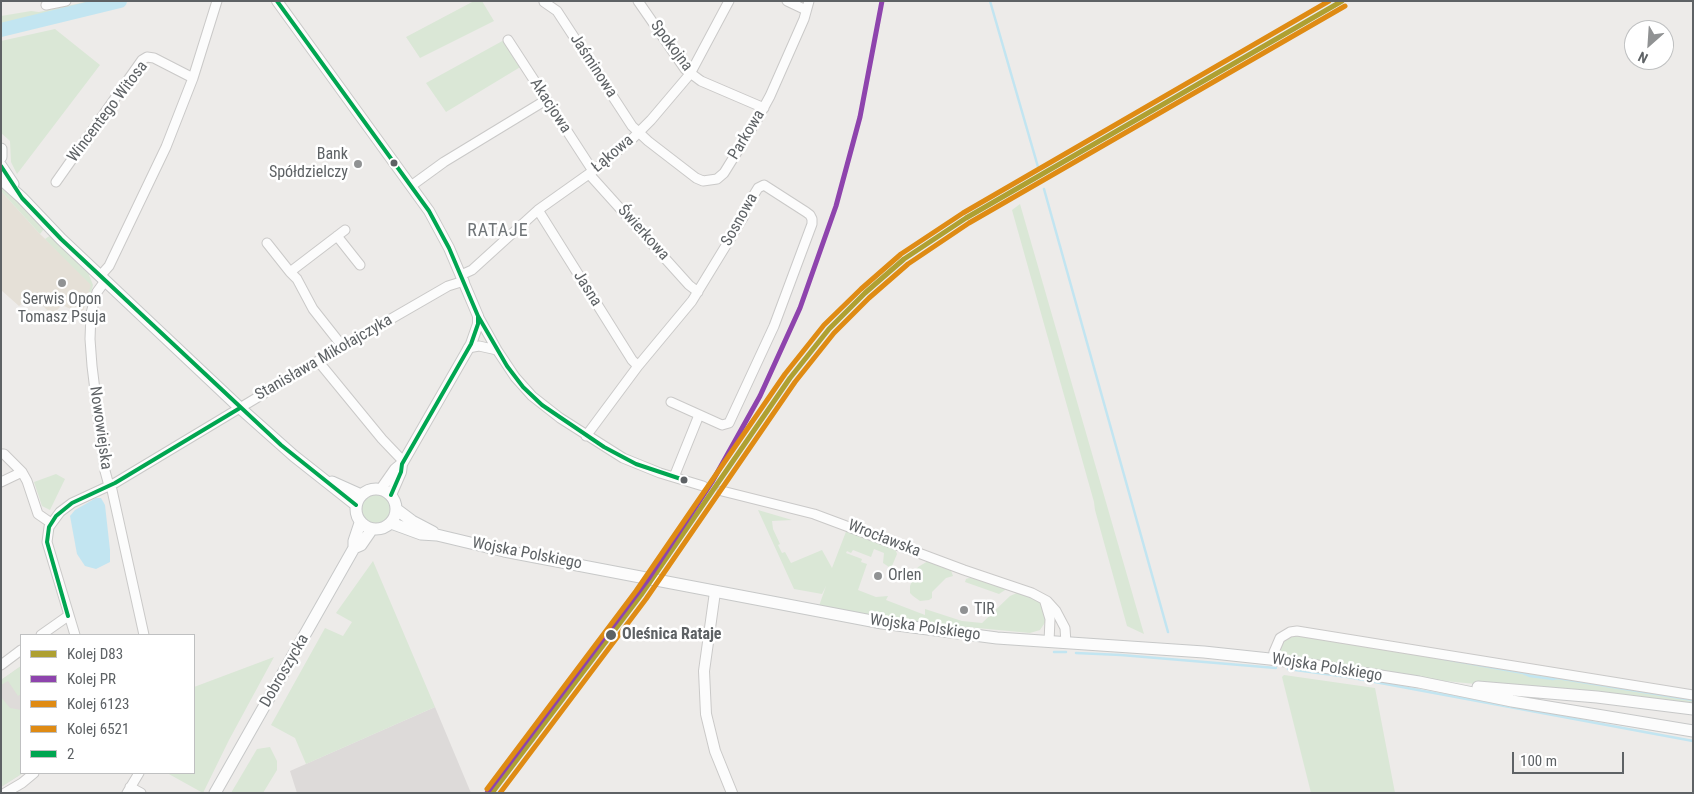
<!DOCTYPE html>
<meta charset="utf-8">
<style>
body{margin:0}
#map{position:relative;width:1694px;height:794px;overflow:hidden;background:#edebe9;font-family:"Roboto Condensed",sans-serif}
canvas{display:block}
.frame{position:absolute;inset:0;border:2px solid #5e6265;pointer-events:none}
.legend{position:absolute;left:20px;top:634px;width:175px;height:140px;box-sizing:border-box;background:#fff;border:1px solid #bfc0c1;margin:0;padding:6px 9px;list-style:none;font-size:15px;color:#5e6265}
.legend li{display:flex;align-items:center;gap:10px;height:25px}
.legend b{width:25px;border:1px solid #bfc0c1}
.north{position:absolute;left:1624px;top:20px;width:50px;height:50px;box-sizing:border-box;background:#fff;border:1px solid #bfc0c1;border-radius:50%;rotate:206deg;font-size:14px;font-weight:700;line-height:20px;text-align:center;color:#5e6265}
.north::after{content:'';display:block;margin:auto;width:18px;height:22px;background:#909293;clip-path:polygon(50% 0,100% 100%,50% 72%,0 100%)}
.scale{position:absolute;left:1512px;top:752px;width:112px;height:22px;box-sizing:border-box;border:2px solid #5e6265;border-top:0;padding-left:6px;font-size:15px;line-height:18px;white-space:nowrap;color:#5e6265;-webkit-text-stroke:4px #fff;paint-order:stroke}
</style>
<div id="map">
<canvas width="1694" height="794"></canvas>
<div class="frame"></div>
<ul class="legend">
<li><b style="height:6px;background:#aea032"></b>Kolej D83</li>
<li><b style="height:6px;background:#8e44ad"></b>Kolej PR</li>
<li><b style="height:6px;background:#df8b14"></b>Kolej 6123</li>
<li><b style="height:6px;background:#df8b14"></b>Kolej 6521</li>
<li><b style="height:6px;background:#00a651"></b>2</li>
</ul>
<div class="north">N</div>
<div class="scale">100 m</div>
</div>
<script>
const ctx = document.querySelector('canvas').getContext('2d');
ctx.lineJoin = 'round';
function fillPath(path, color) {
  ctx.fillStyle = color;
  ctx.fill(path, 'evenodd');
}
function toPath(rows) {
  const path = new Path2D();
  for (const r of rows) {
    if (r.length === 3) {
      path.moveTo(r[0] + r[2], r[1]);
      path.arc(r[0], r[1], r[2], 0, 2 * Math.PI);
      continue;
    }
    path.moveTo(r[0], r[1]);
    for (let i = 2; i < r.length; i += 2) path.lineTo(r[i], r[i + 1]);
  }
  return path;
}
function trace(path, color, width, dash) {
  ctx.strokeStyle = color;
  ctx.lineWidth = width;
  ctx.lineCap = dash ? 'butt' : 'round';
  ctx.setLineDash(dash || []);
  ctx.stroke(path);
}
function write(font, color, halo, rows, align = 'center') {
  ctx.font = font + ' "Roboto Condensed",sans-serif';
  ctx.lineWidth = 5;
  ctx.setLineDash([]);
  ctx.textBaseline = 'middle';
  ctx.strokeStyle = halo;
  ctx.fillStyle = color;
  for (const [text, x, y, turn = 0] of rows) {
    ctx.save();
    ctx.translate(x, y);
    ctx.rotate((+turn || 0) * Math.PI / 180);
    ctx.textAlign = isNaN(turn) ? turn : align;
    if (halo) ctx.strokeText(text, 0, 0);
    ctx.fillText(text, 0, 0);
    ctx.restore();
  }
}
fillPath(toPath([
 [1,191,40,234,91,283,92,286,82,314,62,305,52,315,32,295,19,306,1,290]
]), '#e5e0d7');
fillPath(toPath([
 [435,707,471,793,297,793,290,771]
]), '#dddad9');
fillPath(toPath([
 [21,666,21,773,23,773,1,787,1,680]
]), '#dedbd9');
fillPath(toPath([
 [90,1,109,1,1,26,1,16,31,11,39,12],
 [474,1,482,1,494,21,420,58,406,37],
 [55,29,100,65,17,174,11,162,10,141,1,133,1,41],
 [506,39,522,66,446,112,426,83],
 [1,182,44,229,40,234,1,191],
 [1020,204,1144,634,1127,626,1095,510,1094,502,1012,210],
 [51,235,91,273,89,275,93,285,91,293,89,291,91,285,45,239],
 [56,474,65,479,50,510,42,506,34,482],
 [376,509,14],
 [758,510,792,520,772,521,773,529,780,544,778,545,782,553,785,552,791,563,822,550,832,568,847,529,895,548,897,554,892,566,889,567,883,563,884,553,874,549,871,557,853,550,851,553,847,551,846,553,862,559,861,562,867,564,858,590,876,597,888,596,886,600,925,615,925,609,962,621,982,623,1010,596,1019,592,1038,600,1041,603,1044,608,1046,621,1040,630,1030,633,893,620,819,606,826,586,822,594,794,589],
 [373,561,435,707,306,764,295,738,271,725,325,628,343,636,352,622,336,613],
 [928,561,950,568,953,576,946,578,932,592,932,598,929,600,920,601,913,596,910,593,910,586,918,567],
 [972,577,1006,587,1005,590,999,594,965,582,966,579],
 [1291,635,1693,697,1693,705,1424,679,1284,656,1279,653,1278,648,1280,643],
 [274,657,229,740,203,793,167,773,194,773,194,687],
 [21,666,21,694,18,696,8,681,1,685,1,680],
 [1284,675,1375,688,1395,793,1311,793,1282,677],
 [1,697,10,708,21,710,21,773,23,773,1,787],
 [270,747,277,761,277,770,263,793,231,793,257,749]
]), '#dae7d6');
fillPath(toPath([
 [96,498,101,498,105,505,110,550,110,562,96,569,85,566,77,554,70,516,75,510]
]), '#c2e5f1');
trace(toPath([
 [990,1,1038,167],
 [1044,189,1168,632],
 [1054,652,1066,652],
 [1076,653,1121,655,1276,668],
 [1439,658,1523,673,1530,676,1553,679,1557,678,1693,700],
 [1288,669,1348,677,1693,741]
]), '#c2e5f1', 2.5);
trace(toPath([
 [1,30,120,1]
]), '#c2e5f1', 14);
const minor = toPath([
 [638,1,685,69,701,81,764,108],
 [787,1,806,10],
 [544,2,557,11,632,126,648,141,696,178,703,181,717,179,724,173,758,118,770,96,804,19,809,1],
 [46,5,66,1],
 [508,40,593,171],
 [589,174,689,285,698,292],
 [56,182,142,60,147,57,154,58,193,78],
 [411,186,444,162,546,100],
 [538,210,632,360,638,366],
 [337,236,360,265],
 [267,243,290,272],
 [461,275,472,270,538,210,593,171,633,138,651,120,690,74,729,1],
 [100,276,109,266,166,147,193,78,217,1],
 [105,281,97,292,91,313,90,339,92,366,105,471,108,482,112,490,144,635],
 [478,316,497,350,515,377,532,396,560,418,623,458,660,473,703,486],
 [343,347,313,309,297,279,290,272,345,230],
 [468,348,479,346,497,350],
 [318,361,382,439,403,461],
 [586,436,638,366,692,301,744,216,744,211,758,188,764,185,806,212,810,215,812,219,812,224,774,326,729,423,722,425,671,402],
 [1,454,4,454,22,472,27,481,38,514,51,523],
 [674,477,699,415],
 [1,482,22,472],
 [722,491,814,514,964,570,1032,593,1047,601,1056,611,1065,628,1066,643],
 [1045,602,1050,619,1049,642],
 [41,635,68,616],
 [75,635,47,542,49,527,60,512,72,503,115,483,318,361,448,286,464,281],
 [1273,659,1274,652,1280,638,1290,632,1297,631,1693,695],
 [1,665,21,650],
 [130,787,141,793],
 [5,793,22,783,34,773],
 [127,793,139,773]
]);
const tertiary = toPath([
 [277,1,429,211,449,248,478,316,478,324,471,344,402,464,401,472,391,495],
 [381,489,395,469,401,464],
 [715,592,704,671,706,714,715,751,732,793]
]);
const secondary = toPath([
 [1,149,1,157],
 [1,166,13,184],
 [1,179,22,198,61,239,240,408,294,456,356,505],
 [332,482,361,495],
 [376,509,20],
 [396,509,412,521,433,532],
 [391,523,421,534,437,535,504,551,882,623,997,638,1204,652,1279,660,1419,682,1512,701,1693,731],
 [354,548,361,545,372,529],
 [1478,687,1597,697,1693,709],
 [215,793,354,548,354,541,360,523]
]);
trace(minor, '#cac9c8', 11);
trace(tertiary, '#cac9c8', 12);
trace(secondary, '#c7c8c8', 13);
trace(minor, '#fcfcfc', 9);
trace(tertiary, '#fcfcfc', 10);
trace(secondary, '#fcfcfc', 11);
trace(toPath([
 [277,1,429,211,449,248,478,316,507,366,523,387,542,405,604,447,636,464,687,481],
 [1,166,22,198,61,239,281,445,356,505],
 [391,495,401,472,402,464,471,344,478,324,478,316],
 [68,616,47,542,49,527,56,516,72,503,115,483,240,408]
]), '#00a651', 4);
trace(toPath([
 [492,793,641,595,790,378,829,329,865,293,904,259,966,218,1342,1]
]), '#aea032', 5);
trace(toPath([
 [487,793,649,578,712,482,760,396,800,308,836,206,860,117,882,1]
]), '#8e44ad', 5);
trace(toPath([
 [500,793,646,599,795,382,834,333,869,298,908,264,969,223,1345,6]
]), '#df8b14', 5);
trace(toPath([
 [487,789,636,591,785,374,824,325,861,289,901,254,963,213,1329,1]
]), '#df8b14', 5);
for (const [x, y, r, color] of [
 [394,163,4.5,"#5e6265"],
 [358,164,5,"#909293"],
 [62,283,5,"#909293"],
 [684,480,4.5,"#5e6265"],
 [878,576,5,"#909293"],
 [964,610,5,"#909293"],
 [611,635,6,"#5e6265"]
]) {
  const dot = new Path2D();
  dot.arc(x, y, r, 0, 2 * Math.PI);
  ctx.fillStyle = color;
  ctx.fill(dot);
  trace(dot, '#fff', 2);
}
write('16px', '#5e6265', '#fff', [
 ["Spokojna",671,46,53],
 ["Jaśminowa",593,66,57],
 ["Akacjowa",550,106,57],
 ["Wincentego Witosa",108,112,-53],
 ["Parkowa",747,135,-59],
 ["Łąkowa",613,154,-40],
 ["Sosnowa",740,220,-61],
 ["Świerkowa",643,233,48],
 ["Jasna",587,289,58],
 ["Stanisława Mikołajczyka",324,358,-30],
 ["Nowowiejska",100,428,82],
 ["Wrocławska",884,539,21],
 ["Wojska Polskiego",527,554,11],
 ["Wojska Polskiego",925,628,8],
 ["Wojska Polskiego",1327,668,9],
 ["Dobroszycka",285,671,-60]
]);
write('16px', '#5e6265', '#fff', [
 ["Bank",348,155,"right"],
 ["Spółdzielczy",348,173,"right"],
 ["Serwis Opon",62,300,"center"],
 ["Tomasz Psuja",62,318,"center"],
 ["Orlen",888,576],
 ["TIR",974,610]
], 'left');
write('bold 16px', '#5e6265', '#fff', [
 ["Oleśnica Rataje",622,635]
], 'left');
ctx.letterSpacing = '1px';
write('18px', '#6f7477', '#fff', [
 ["RATAJE",498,231]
]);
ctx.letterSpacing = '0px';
</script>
